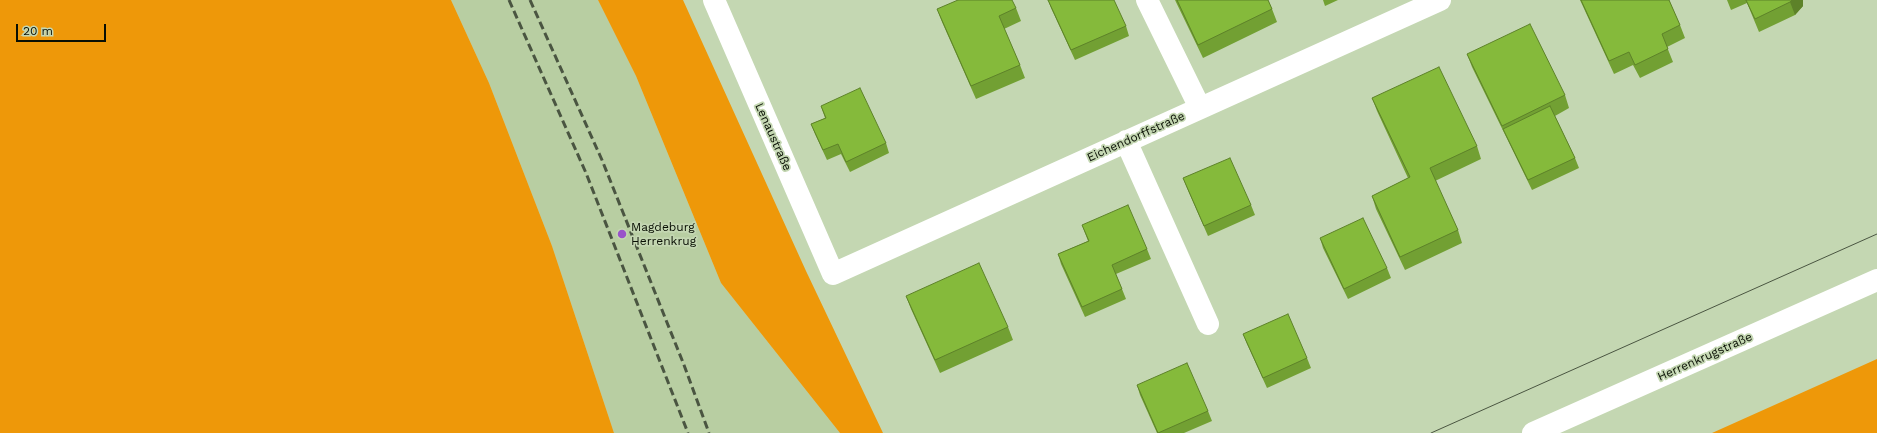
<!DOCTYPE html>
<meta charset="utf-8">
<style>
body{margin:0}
#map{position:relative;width:1877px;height:433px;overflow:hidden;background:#c4d7b2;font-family:"Work Sans",sans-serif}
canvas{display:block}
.scale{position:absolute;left:16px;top:24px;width:90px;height:18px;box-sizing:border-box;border:2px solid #090f04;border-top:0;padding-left:5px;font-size:12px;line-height:14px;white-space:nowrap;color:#090f04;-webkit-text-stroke:3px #c4d7b2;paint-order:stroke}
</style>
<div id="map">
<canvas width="1877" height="433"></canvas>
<div class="scale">20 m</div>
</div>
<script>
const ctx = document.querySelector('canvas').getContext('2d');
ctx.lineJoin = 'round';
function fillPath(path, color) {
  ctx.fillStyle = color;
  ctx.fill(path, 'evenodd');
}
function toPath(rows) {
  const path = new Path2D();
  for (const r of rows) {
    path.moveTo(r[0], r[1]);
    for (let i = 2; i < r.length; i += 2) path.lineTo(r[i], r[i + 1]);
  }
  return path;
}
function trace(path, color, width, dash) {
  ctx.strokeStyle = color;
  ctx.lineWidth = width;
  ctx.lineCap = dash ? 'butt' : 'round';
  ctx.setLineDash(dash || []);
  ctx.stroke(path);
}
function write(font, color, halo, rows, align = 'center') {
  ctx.font = font + ' "Work Sans",sans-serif';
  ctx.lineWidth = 3.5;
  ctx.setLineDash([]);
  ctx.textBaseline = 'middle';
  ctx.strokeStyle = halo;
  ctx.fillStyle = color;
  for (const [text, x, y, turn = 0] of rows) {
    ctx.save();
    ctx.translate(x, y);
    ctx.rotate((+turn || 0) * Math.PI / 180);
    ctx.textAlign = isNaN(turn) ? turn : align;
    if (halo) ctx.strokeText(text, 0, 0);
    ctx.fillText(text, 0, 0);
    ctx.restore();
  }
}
fillPath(toPath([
 [451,0,598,0,636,76,721,283,840,433,614,433,552,246,489,83]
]), '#b8cea2');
fillPath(toPath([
 [0,0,451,0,489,83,552,246,614,433,0,433],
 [598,0,683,0,806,271,883,433,840,433,721,283,636,76],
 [1877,359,1877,433,1712,433]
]), '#ee9809');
trace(toPath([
 [714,0,833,274,1440,0],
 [1147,0,1200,108],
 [1126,141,1208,324],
 [1533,433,1877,280]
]), '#fff', 22);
trace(toPath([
 [1431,433,1877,234]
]), '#4a5541', 1);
trace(toPath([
 [509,0,586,173,688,433],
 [530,0,602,160,684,365,709,433]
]), '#4a5541', 3, [8, 4]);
fillPath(toPath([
 [1048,0,1126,26,1129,36,1075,60,1051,8],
 [1175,0,1268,0,1272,9,1277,22,1203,58],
 [1323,0,1338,0,1325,6],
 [1580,0,1669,0,1680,25,1685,38,1667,47,1673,62,1640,78,1633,65,1614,74],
 [1727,0,1803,0,1803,6,1795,15,1759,32,1747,3,1731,10],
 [1016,8,1021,21,1004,29,1020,65,1025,78,976,99,942,22,937,9],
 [1467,54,1565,95,1569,108,1555,116,1575,158,1579,168,1532,190,1472,67],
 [1372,98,1477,146,1481,159,1435,181,1458,230,1462,243,1405,270,1376,209,1372,196,1408,178,1377,111],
 [821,106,886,143,889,153,850,172,841,154,827,160,815,134,811,124,825,118],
 [1183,178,1251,205,1255,215,1208,236,1187,188],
 [1082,225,1147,249,1151,259,1116,274,1126,299,1085,317,1061,264,1058,254,1088,241],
 [1320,238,1387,268,1391,278,1348,299,1323,248],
 [906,296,1008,327,1013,340,940,373,911,309],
 [1243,334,1307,358,1311,368,1267,388,1247,344],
 [1137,385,1208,411,1212,421,1184,433,1157,433,1140,395]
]), '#72a033');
fillPath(toPath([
 [1792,0,1803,0,1803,6,1795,15,1790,2]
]), '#5d8229');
const building = toPath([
 [958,0,1012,0,1016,8,999,16,1020,65,971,86,937,9,958,0],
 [1048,0,1114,0,1126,26,1071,50,1048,0],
 [1177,0,1268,0,1272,9,1198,45,1177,0],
 [1581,0,1669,0,1680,25,1662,34,1668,49,1635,65,1629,52,1609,61,1581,0],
 [1746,0,1792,0,1790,2,1755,19,1746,0],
 [1530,24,1565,95,1502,126,1467,54,1530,24],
 [1439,67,1477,146,1430,168,1458,230,1400,257,1372,196,1410,177,1372,98,1439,67],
 [860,88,886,143,846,162,838,144,823,150,811,124,826,118,821,106,860,88],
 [1550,106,1575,158,1528,180,1503,129,1550,106],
 [1230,158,1251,205,1204,226,1183,178,1230,158],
 [1128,205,1147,249,1112,265,1122,289,1082,307,1058,254,1089,241,1082,225,1128,205],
 [1363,218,1387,268,1344,289,1320,238,1363,218],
 [979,263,1008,327,935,360,906,296,979,263],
 [1288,314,1307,358,1263,378,1243,334,1288,314],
 [1187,363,1208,411,1158,433,1137,385,1187,363]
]);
fillPath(building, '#85ba3b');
trace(building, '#5d8229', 1);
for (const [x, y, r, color] of [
 [622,234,5,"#9954c9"]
]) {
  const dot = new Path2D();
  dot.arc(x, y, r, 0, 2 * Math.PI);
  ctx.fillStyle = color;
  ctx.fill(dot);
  trace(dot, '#c4d7b2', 1.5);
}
write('12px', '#090f04', '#c4d7b2', [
 ["Lenaustraße",773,137,66],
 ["Eichendorffstraße",1136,137,-24],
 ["Herrenkrugstraße",1705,357,-24]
]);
write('12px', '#090f04', '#c4d7b2', [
 ["Magdeburg",631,227],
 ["Herrenkrug",631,241]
], 'left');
</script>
